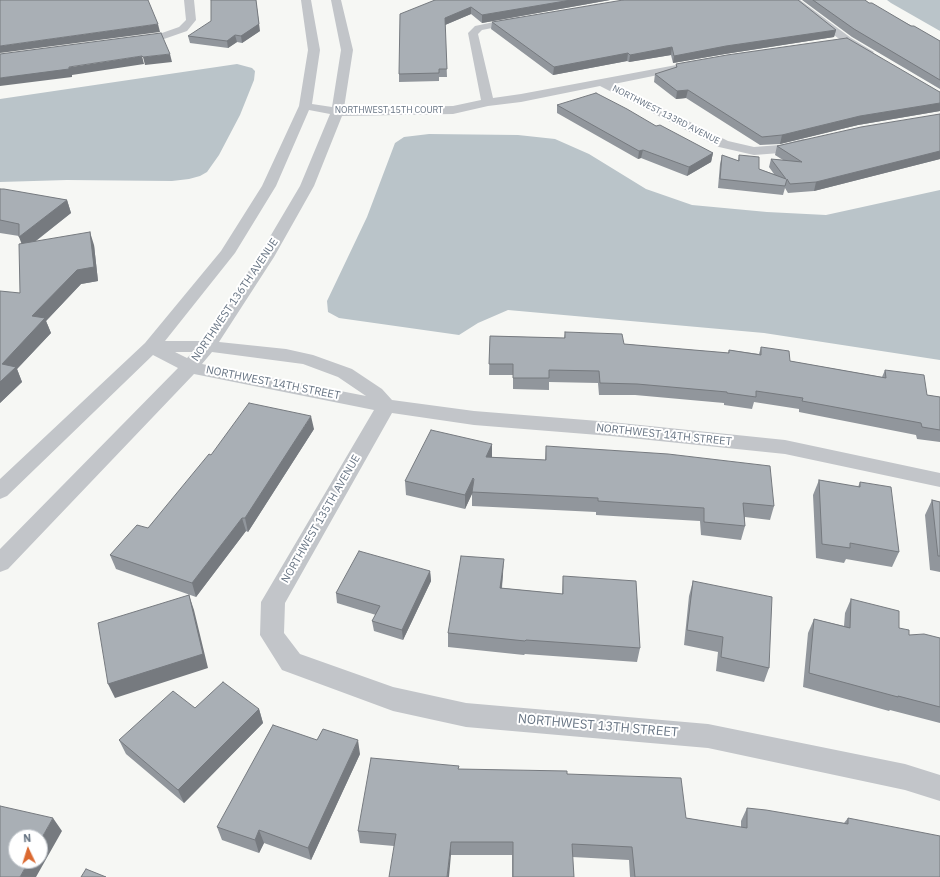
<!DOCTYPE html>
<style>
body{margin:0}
#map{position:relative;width:940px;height:877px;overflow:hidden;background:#f6f7f4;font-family:"IBM Plex Sans",sans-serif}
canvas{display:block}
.north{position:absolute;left:8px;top:829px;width:40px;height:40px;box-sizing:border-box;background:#fff;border:1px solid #c2c7cd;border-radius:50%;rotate:356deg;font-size:11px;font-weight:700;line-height:16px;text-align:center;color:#677483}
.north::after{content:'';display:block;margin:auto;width:14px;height:18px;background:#db6930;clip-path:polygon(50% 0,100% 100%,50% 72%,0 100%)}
</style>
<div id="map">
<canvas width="940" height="877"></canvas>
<div class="north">N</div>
</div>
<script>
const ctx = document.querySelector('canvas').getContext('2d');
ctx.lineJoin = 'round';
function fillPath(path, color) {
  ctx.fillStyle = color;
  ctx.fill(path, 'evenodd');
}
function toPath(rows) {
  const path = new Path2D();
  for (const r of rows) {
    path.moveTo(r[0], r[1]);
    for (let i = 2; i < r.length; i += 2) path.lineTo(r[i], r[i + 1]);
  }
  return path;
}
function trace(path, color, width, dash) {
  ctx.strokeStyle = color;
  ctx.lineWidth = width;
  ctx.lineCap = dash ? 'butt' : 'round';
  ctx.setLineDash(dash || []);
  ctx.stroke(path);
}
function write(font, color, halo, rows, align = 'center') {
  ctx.font = font + ' "IBM Plex Sans",sans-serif';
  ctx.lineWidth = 4;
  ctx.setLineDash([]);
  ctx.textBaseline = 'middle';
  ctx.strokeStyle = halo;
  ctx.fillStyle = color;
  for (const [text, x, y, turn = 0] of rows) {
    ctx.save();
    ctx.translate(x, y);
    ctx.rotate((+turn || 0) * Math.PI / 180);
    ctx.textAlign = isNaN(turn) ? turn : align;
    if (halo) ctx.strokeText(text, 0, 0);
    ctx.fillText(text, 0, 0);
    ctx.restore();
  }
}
fillPath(toPath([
 [887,0,940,0,940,31,891,3],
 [237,64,252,68,255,71,254,80,240,115,219,155,207,172,200,176,189,179,172,181,67,180,0,182,0,99],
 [429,134,518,135,555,139,589,154,646,189,692,205,767,212,826,215,940,190,940,360,764,333,508,310,478,323,459,335,339,318,328,312,327,301,367,217,395,143,404,137]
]), '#bac4c9');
fillPath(toPath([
 [184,0,194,0,196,20,187,31,164,39,132,41,131,39,132,37,162,33,179,27,186,20,184,0],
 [301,0,311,0,320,50,312,104,332,107,341,50,331,0,341,0,353,50,344,108,453,106,481,100,468,33,475,26,518,17,523,20,522,22,482,30,478,34,493,98,521,94,703,60,707,61,709,63,707,65,614,84,728,141,754,147,780,145,803,139,808,140,810,143,808,146,780,153,754,155,719,147,600,86,521,102,488,106,453,114,342,116,314,186,274,257,219,342,286,349,313,355,352,369,382,389,392,400,474,411,611,422,785,440,940,473,940,487,785,454,611,436,474,425,392,413,285,603,284,633,300,654,393,687,466,703,708,724,905,764,940,775,940,801,905,790,708,748,466,727,393,711,282,670,260,635,261,602,374,410,194,374,8,569,0,572,0,549,178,368,153,355,7,496,0,499,0,479,145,343,221,251,262,186,299,106,308,50,301,0],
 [309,110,330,114,300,186,258,257,202,341,165,341,235,253,276,186,309,110],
 [175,352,193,352,187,358,175,352],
 [212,352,303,364,338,377,366,396,202,364,212,352],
 [789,0,800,0,851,38,874,52,872,54,864,54,843,42,789,0]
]), '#c2c5c9');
fillPath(toPath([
 [435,0,610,0,482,23,471,14,445,25,447,77,439,77,439,81,399,82,399,74],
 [802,0,865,0,869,3,940,41,940,89,852,37],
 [492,22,836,30,834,37,725,54,673,63,671,55,629,62,627,61,553,75,491,29],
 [260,31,242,43,237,42,228,48,190,43,188,36],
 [676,64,940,92,940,111,858,125,780,144,760,145,686,98,676,99,654,82,655,74,676,68],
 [557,105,656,126,713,153,711,162,687,176,641,158,638,159,557,113],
 [940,114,940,159,814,191,788,193,785,188,783,195,718,188,720,164,722,155,738,161,739,155,759,169,774,174,769,167,771,159,783,160,775,155,777,146],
 [0,189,67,200,71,213,36,241,94,245,98,281,81,284,46,321,51,333,17,369,22,382,0,403,20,293,22,243,19,236,0,233],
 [565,332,624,344,728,353,729,350,759,354,761,347,790,361,882,377,885,370,927,395,940,397,940,442,917,439,916,435,799,412,799,409,754,402,752,409,724,405,724,403,635,395,599,395,598,383,549,382,549,390,513,389,513,375,489,375,490,336,564,338],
 [314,429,248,532,246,531,196,597,116,569,110,555,148,528,211,455],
 [492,444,492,457,545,460,546,446,774,506,770,520,745,517,745,526,741,540,701,535,700,521,596,515,596,512,472,506,472,493,465,509,406,495,405,481],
 [819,480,858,487,860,482,899,552,892,567,846,559,844,563,816,558,813,495],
 [932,500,940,502,940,572,930,570,925,515],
 [430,571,431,581,403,640,374,631,372,621,376,615,337,603,336,593],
 [503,574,502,588,562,594,563,576,640,648,637,662,525,654,524,655,448,647,448,633],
 [693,581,769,668,764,682,716,671,718,652,684,645,689,596],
 [851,599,899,628,909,635,940,638,940,723,890,710,889,711,803,687,808,633,814,619,844,626,845,613],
 [195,708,259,709,263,723,184,803,126,754,119,740],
 [360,754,311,860,264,843,259,853,222,840,217,827],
 [459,769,567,774,686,818,741,827,741,821,747,808,844,823,848,818,940,877,630,877,629,860,572,857,574,877,512,877,512,855,451,855,394,846,360,843,358,831]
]), '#91969c');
fillPath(toPath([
 [256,0,260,31,242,43,241,36],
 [571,0,610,0,482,23,482,15],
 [471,7,471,14,445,25,445,18],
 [158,24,160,32,0,53,0,46],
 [836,30,834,37,725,54,673,63,674,56,726,46],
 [235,35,237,42,228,48,227,41],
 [672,47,671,55,629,62,630,55],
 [628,53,627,61,553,75,554,67],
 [170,54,172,62,145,65,143,57],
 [142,56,144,64,72,75,72,77,0,86,0,78],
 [688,90,686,98,676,99,677,91],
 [940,103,940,111,858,125,780,144,782,135,860,116],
 [643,150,641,158,638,159,639,151],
 [940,151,940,159,814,191,816,182],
 [713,153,711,162,687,176,689,167],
 [67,200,71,213,24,250,19,237],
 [90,232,94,245,98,281,81,284,46,321,51,333,17,369,22,382,0,403,0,382,2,364,32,316],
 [311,416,314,429,248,532,245,518],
 [492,444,492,457,486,457],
 [473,478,473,492,465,509,465,495],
 [242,518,246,531,196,597,192,583],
 [504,559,503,574,500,602,500,588],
 [430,571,431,581,403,640,402,630],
 [189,595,194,610,208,668,115,698,108,684],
 [259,709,263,723,184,803,178,790],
 [358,740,360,754,311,860,308,848],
 [53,818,62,831,36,877,20,877,29,861,40,861,40,841],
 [259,830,264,843,259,853,255,840],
 [451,842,451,855,449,877,447,877]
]), '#767a7f');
const building = toPath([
 [0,0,148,0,158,24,0,46,0,0],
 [211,0,256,0,259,24,241,36,235,35,227,41,188,36,211,21,211,0],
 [435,0,571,0,482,15,471,7,445,18,447,69,439,69,439,73,399,74,400,14,435,0],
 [623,0,798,0,836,30,726,46,674,56,672,47,630,55,628,53,554,67,492,22,623,0],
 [813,0,865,0,869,3,872,3,911,26,914,26,940,41,940,80,854,29,813,0],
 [161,33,170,54,143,57,142,56,69,67,69,69,0,78,0,54,161,33],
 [847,38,938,91,940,92,940,103,860,116,782,135,762,137,688,90,677,91,655,74,677,67,676,64,727,55,847,38],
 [596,93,627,109,656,126,660,125,713,153,689,167,643,150,639,151,557,105,596,93],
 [940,114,940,151,816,182,790,184,787,179,785,186,720,179,722,155,739,161,739,155,759,157,759,169,786,179,771,159,802,162,777,146,861,127,940,114],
 [0,189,4,189,67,200,19,237,19,224,0,220,0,189],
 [90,232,94,267,77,270,32,316,45,318,2,364,16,367,0,382,0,291,20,293,19,244,90,232],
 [565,332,622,334,624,344,729,353,729,350,761,355,761,347,789,351,790,361,886,378,885,370,924,375,927,395,940,397,940,430,922,427,921,423,802,401,803,398,756,391,756,397,727,393,727,392,637,384,600,383,599,371,549,370,549,378,513,378,513,364,489,364,490,336,565,338,565,332],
 [249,403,311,416,245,518,242,518,192,583,110,555,137,525,148,528,209,454,211,455,249,403],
 [431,430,492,444,486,457,546,460,546,446,668,454,770,466,774,506,743,503,745,526,704,522,704,508,598,501,598,498,472,492,474,479,473,478,465,495,405,481,431,430],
 [819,480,860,487,860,482,891,487,899,552,850,543,850,548,822,544,819,480],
 [932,500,940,502,940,556,938,556,932,500],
 [359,551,430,571,402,630,372,621,380,606,336,593,359,551],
 [461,556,504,559,500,588,563,594,563,576,636,581,640,648,526,640,525,641,448,633,461,556],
 [693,581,772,597,769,668,721,657,723,637,687,630,693,581],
 [189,595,203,654,108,684,98,623,189,595],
 [851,599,899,611,899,628,909,630,909,635,924,634,940,638,940,707,898,696,898,697,809,673,814,619,850,628,851,599],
 [223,682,259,709,178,790,119,740,173,691,195,708,223,682],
 [273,725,317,740,323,729,358,740,308,848,259,830,255,840,217,827,273,725],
 [371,758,459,766,458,769,567,771,567,774,681,778,686,818,747,828,747,808,766,810,848,824,848,818,940,836,940,877,635,877,632,847,572,844,574,877,513,877,513,842,451,842,447,877,389,877,396,834,358,831,371,758],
 [0,806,53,818,40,841,40,837,16,837,16,861,29,861,20,877,0,877,0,806],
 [86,869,106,877,81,877,86,869]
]);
fillPath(building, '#a9afb5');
trace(building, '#767a7f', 1);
write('9px', '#677483', '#fff', [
 ["NORTHWEST 15TH COURT",389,110],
 ["NORTHWEST 133RD AVENUE",666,115,27]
]);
write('11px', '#677483', '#fff', [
 ["NORTHWEST 136TH AVENUE",235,300,-56],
 ["NORTHWEST 14TH STREET",273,383,11],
 ["NORTHWEST 14TH STREET",664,435,6],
 ["NORTHWEST 135TH AVENUE",321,519,-60]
]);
write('13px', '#677483', '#fff', [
 ["NORTHWEST 13TH STREET",598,726,5]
]);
</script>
